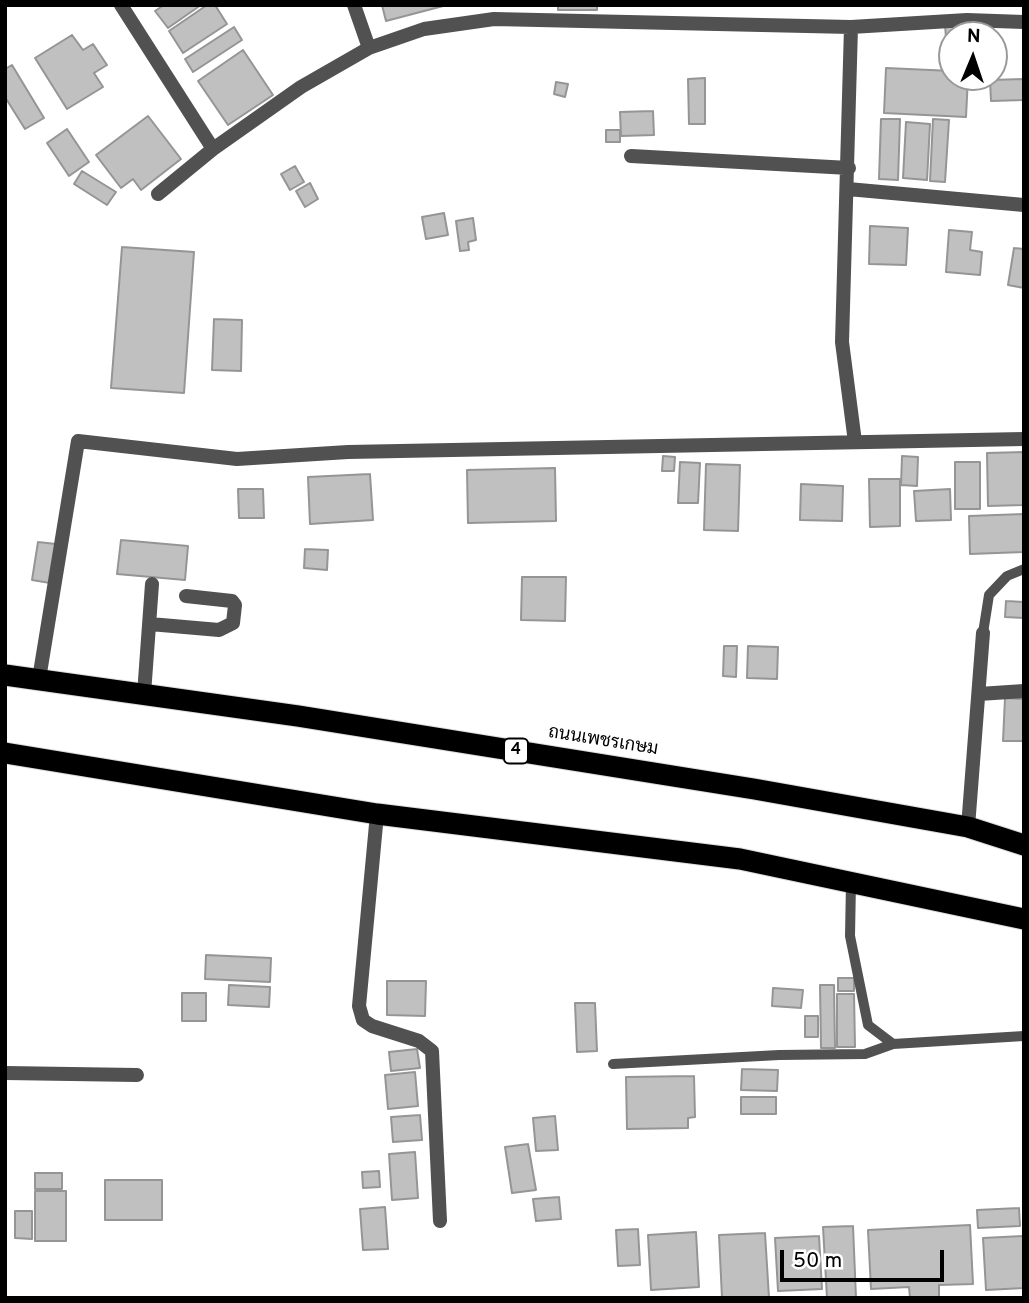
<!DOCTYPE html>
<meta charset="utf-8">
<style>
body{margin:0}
#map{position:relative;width:1029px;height:1303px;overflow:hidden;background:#fff;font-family:Overpass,sans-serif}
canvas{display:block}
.frame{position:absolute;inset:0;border:7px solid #000;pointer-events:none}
.north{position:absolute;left:938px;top:21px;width:70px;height:70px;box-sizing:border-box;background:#fff;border:2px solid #999;border-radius:50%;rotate:2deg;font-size:19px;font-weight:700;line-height:28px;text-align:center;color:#000}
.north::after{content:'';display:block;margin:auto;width:24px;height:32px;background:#000;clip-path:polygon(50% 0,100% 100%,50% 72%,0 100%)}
.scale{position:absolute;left:780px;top:1250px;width:164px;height:32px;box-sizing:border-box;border:4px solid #000;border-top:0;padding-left:9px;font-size:21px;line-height:24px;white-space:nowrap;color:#000;-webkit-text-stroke:5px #fff;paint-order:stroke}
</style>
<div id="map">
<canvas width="1029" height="1303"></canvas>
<div class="frame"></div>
<div class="north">N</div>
<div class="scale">50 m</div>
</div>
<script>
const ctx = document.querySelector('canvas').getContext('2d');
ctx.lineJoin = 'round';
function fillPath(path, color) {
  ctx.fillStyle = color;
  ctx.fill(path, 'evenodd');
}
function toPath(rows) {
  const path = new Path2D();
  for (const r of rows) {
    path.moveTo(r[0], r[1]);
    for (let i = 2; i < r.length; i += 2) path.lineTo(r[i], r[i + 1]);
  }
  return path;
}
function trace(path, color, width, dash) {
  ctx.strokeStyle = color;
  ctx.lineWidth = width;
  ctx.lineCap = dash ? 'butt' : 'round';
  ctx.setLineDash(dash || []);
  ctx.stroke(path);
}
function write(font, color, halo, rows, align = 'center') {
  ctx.font = font + ' Overpass,Sarabun,sans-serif';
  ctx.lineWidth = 5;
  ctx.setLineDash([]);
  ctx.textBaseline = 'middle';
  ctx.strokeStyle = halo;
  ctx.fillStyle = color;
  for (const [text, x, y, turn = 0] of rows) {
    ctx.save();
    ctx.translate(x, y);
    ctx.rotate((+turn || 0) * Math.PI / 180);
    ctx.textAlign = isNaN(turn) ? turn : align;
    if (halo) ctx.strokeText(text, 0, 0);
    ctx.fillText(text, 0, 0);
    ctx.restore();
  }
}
const building = toPath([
 [164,5,201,5,168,28,155,11,164,5],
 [207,5,215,5,227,24,183,53,169,31,207,5],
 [382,5,447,5,386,21,382,5],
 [558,5,597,5,597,10,558,10,558,5],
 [984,23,984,35,952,35,952,39,946,39,945,24,984,23],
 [234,27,242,40,193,72,185,59,234,27],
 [72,35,83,50,93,44,107,65,94,73,103,87,67,109,35,58,72,35],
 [243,50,273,95,228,125,198,81,243,50],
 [12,65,44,118,25,129,5,97,5,69,12,65],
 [886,68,952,71,952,77,968,77,966,117,884,113,886,68],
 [705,78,705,124,689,124,688,79,705,78],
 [1024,79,1024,100,991,101,990,80,1024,79],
 [556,82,568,84,565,97,554,94,556,82],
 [653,111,654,135,621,136,620,112,653,111],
 [148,116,181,159,141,190,133,179,121,188,96,155,148,116],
 [881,119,900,119,898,180,879,179,881,119],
 [933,119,949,120,945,182,930,181,933,119],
 [906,122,930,124,927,180,903,178,906,122],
 [67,129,89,162,69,176,47,143,67,129],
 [606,130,620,130,620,142,606,142,606,130],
 [295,166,304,182,290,190,281,174,295,166],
 [82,171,116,192,107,205,74,184,82,171],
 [310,183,318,199,305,207,296,191,310,183],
 [444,213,448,235,426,239,422,217,444,213],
 [473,218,476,240,468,242,469,250,460,251,456,221,473,218],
 [870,226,908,228,906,265,869,264,870,226],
 [949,230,972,232,970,250,982,252,980,275,946,272,949,230],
 [122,247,194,252,184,393,111,388,122,247],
 [1014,248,1024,249,1024,288,1008,285,1014,248],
 [214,319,242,320,241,371,212,370,214,319],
 [1024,452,1024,505,988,506,987,453,1024,452],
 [663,456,675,457,674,471,662,471,663,456],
 [902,456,918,457,917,486,901,485,902,456],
 [680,462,700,463,698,503,678,503,680,462],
 [955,462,980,462,980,509,955,509,955,462],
 [706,464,740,465,738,531,704,530,706,464],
 [555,468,556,521,468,523,467,470,555,468],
 [370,474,373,520,310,524,308,477,370,474],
 [869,479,900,479,900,526,870,527,869,479],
 [801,484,843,486,842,521,800,520,801,484],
 [238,489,263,489,264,518,239,518,238,489],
 [950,489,951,520,916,521,914,491,950,489],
 [1024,514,1024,552,970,554,969,516,1024,514],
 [121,540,188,546,185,580,117,574,121,540],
 [38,542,56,544,50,583,32,580,38,542],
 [305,549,328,550,327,570,304,568,305,549],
 [522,577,566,577,565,621,521,620,522,577],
 [1006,601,1024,602,1024,618,1005,617,1006,601],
 [724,646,737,646,736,677,723,676,724,646],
 [748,646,778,647,777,679,747,678,748,646],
 [1005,698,1024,699,1024,741,1003,741,1005,698],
 [206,955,271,958,270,982,205,979,206,955],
 [838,978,854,978,854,991,838,991,838,978],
 [387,981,426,981,425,1016,387,1015,387,981],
 [229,985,270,987,269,1007,228,1005,229,985],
 [820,985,834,985,835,1048,821,1048,820,985],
 [773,988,803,990,801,1008,772,1006,773,988],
 [182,993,206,993,206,1021,182,1021,182,993],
 [837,994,854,994,855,1047,837,1047,837,994],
 [575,1003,595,1003,597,1051,577,1052,575,1003],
 [805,1016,818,1016,818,1037,805,1037,805,1016],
 [417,1049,420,1068,391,1071,389,1052,417,1049],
 [742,1069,778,1070,777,1091,741,1090,742,1069],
 [415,1072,418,1106,388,1109,385,1075,415,1072],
 [694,1076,695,1117,688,1118,688,1128,627,1129,626,1077,694,1076],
 [741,1097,776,1097,776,1114,741,1114,741,1097],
 [420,1115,422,1140,393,1142,391,1117,420,1115],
 [555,1116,558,1150,536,1151,533,1118,555,1116],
 [528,1144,536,1190,512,1193,505,1147,528,1144],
 [415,1152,418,1198,392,1200,389,1154,415,1152],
 [379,1171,380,1187,363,1188,362,1172,379,1171],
 [35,1173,62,1173,62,1189,35,1189,35,1173],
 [105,1180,162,1180,162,1220,105,1220,105,1180],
 [35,1191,66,1191,66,1241,35,1241,35,1191],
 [559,1197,561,1219,536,1221,533,1199,559,1197],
 [385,1207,388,1249,363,1250,360,1209,385,1207],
 [1019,1208,1020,1226,978,1228,977,1210,1019,1208],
 [15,1211,32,1211,32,1239,15,1238,15,1211],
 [970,1225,973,1284,939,1285,939,1298,910,1298,909,1287,871,1289,868,1230,970,1225],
 [853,1226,856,1298,827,1298,823,1227,853,1226],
 [638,1229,640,1265,618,1266,616,1230,638,1229],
 [696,1232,699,1287,651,1290,648,1235,696,1232],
 [765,1233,769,1298,722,1298,719,1235,765,1233],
 [819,1236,822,1289,778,1291,775,1238,819,1236],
 [1023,1236,1024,1288,986,1290,983,1238,1023,1236]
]);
fillPath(building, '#c0c0c0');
trace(building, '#959595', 2);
const highway = toPath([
 [5,675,298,716,754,789,968,827,1024,845],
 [5,753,377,814,740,859,1024,919]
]);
trace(highway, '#dbdbdb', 23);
trace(toPath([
 [983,633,989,595,1007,576,1024,569],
 [851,882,850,936,868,1025,893,1044,1024,1036],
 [613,1064,779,1055,865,1054,893,1044]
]), '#515151', 10);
trace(toPath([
 [121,5,213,149],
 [354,5,369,48],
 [851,27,842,342,855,442],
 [631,156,849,168],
 [848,189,1024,205],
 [158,194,213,149,301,87,369,48,424,29,494,19,851,27,967,20,1024,22],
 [150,624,219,630,233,623,235,605,232,601,186,596],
 [39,679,78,441,237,459,348,452,1024,439],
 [144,694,152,584],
 [979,694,1024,691],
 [377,814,359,1006,363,1020,372,1026,419,1041,432,1051,440,1221],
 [968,827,983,633],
 [5,1073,137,1075]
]), '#515151', 14);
trace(highway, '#000', 21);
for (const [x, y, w] of [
 [516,751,24]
]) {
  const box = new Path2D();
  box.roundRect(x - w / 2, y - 12.5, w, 25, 5);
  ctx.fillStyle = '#fff';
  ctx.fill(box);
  trace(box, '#000', 2);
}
write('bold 16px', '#000', null, [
 ["4",516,751]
]);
write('18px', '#000', '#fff', [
 ["ถนนเพชรเกษม",603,742,9]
]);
</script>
